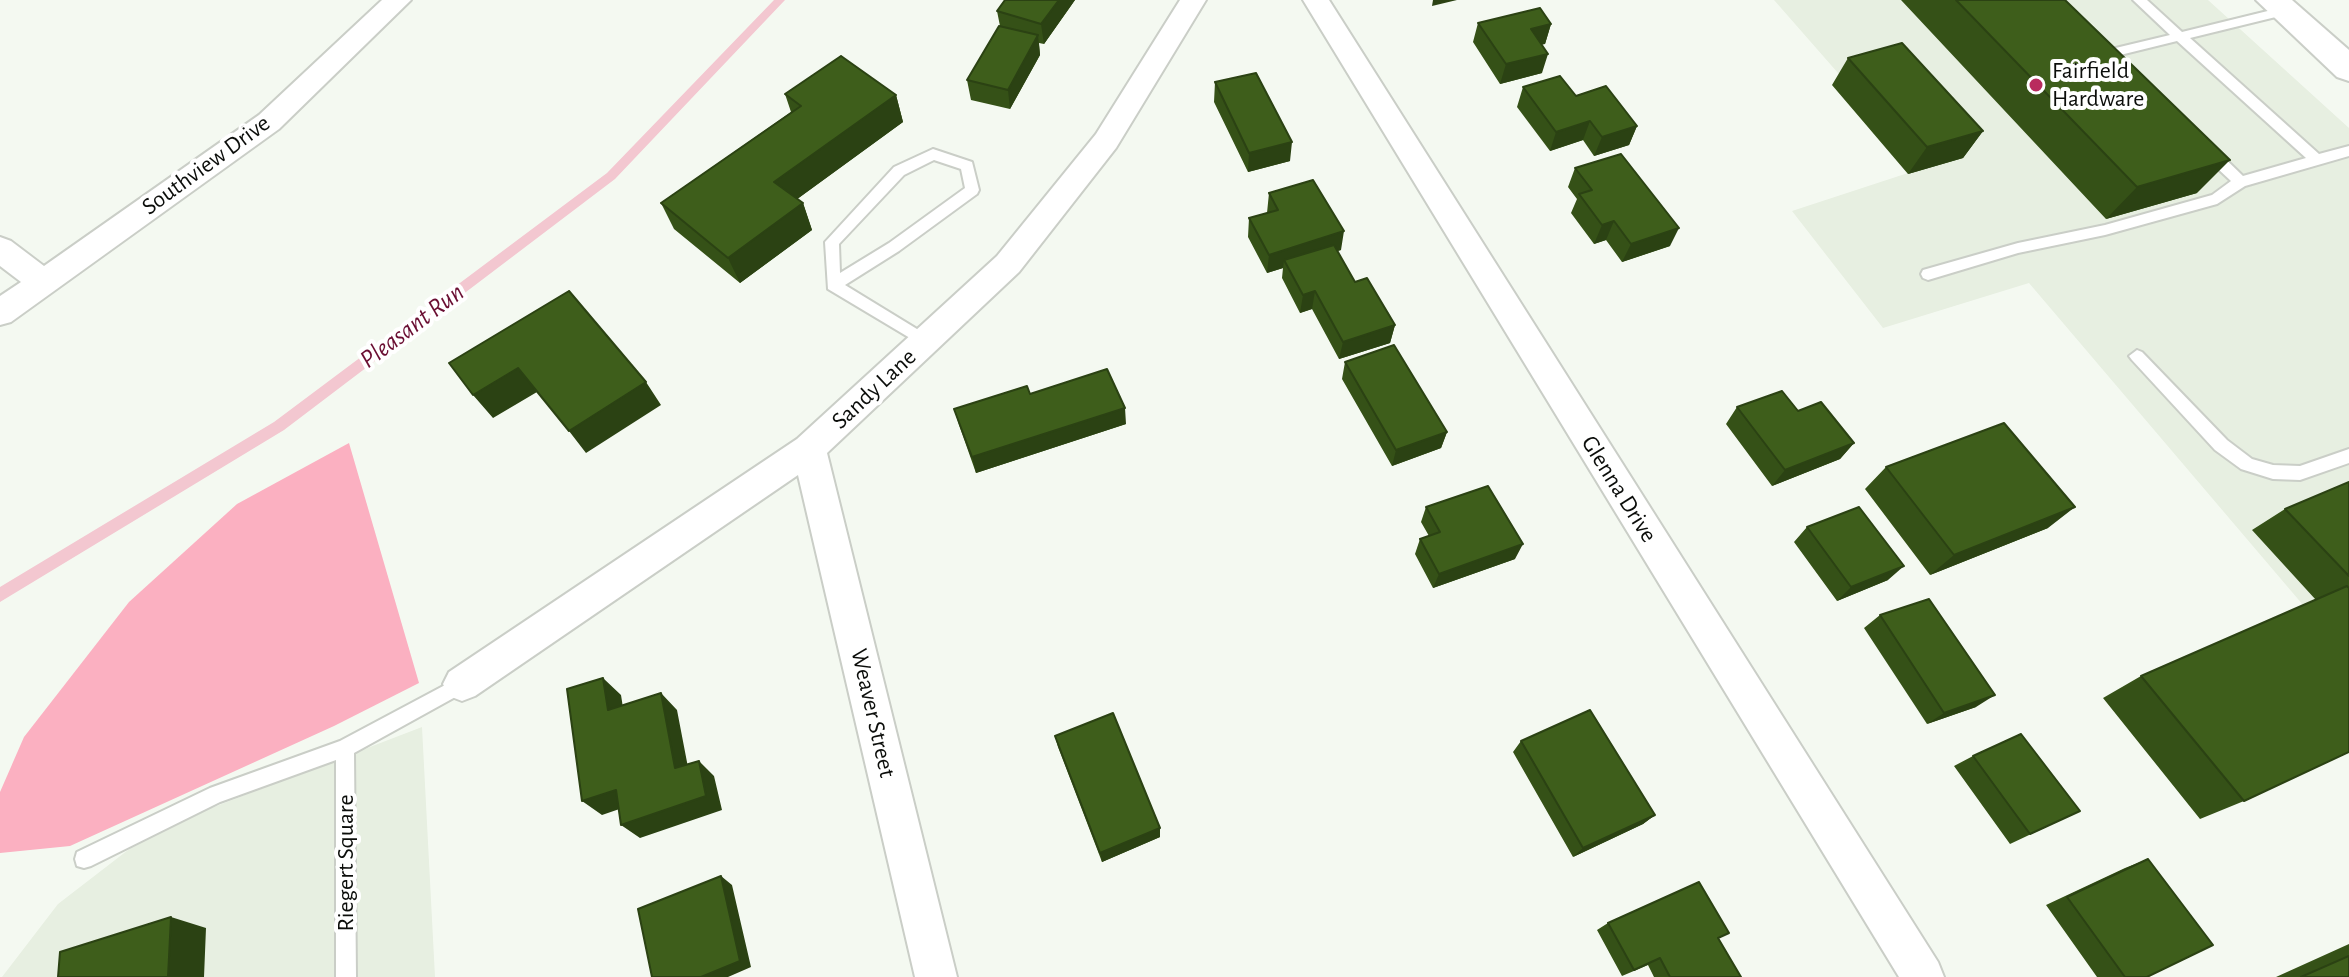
<!DOCTYPE html>
<style>
body{margin:0}
canvas{display:block;background:#f4f9f1}
</style>
<canvas width="2349" height="977"></canvas>
<script>
const ctx = document.querySelector('canvas').getContext('2d');
ctx.lineJoin = 'round';
function fillPath(path, color) {
  ctx.fillStyle = color;
  ctx.fill(path, 'evenodd');
}
function toPath(rows) {
  const path = new Path2D();
  for (const r of rows) {
    path.moveTo(r[0], r[1]);
    for (let i = 2; i < r.length; i += 2) path.lineTo(r[i], r[i + 1]);
  }
  return path;
}
function trace(path, color, width, dash) {
  ctx.strokeStyle = color;
  ctx.lineWidth = width;
  ctx.lineCap = dash ? 'butt' : 'round';
  ctx.setLineDash(dash || []);
  ctx.stroke(path);
}
function write(font, color, halo, rows, align = 'center') {
  ctx.font = font + ' "Alegreya Sans",sans-serif';
  ctx.lineWidth = 8;
  ctx.setLineDash([]);
  ctx.textBaseline = 'middle';
  ctx.strokeStyle = halo;
  ctx.fillStyle = color;
  for (const [text, x, y, turn = 0] of rows) {
    ctx.save();
    ctx.translate(x, y);
    ctx.rotate((+turn || 0) * Math.PI / 180);
    ctx.textAlign = isNaN(turn) ? turn : align;
    if (halo) ctx.strokeText(text, 0, 0);
    ctx.fillText(text, 0, 0);
    ctx.restore();
  }
}
fillPath(toPath([
 [1774,0,2208,0,2349,128,2349,659,2029,283,1883,328,1792,211,1908,173,1832,85,1845,81],
 [422,727,435,977,2,977,58,904,154,830]
]), '#e7efe1');
fillPath(toPath([
 [349,443,419,683,334,726,70,846,0,853,0,792,24,737,129,602,237,504]
]), '#fbb0c1');
fillPath(toPath([
 [774,0,785,0,615,179,284,430,0,602,0,587,274,422,607,173,774,0]
]), '#f3c7d0');
const service = toPath([
 [2133,0,2147,0,2182,32,2284,7,2288,8,2288,14,2190,38,2319,154,2349,146,2349,156,2245,186,2217,204,2105,235,2018,253,1928,280,1923,278,1921,274,1923,270,2018,243,2105,225,2212,195,2231,181,2203,155,2203,147,2213,147,2243,176,2306,158,2177,41,2108,58,2103,57,2103,51,2170,35,2133,0],
 [933,149,972,162,979,190,977,194,899,251,845,285,930,337,932,341,925,347,828,289,825,242,894,167,933,149],
 [934,160,961,169,965,188,889,243,840,273,839,244,904,175,934,160],
 [2137,350,2142,352,2227,440,2252,459,2273,465,2300,466,2349,449,2349,463,2300,480,2273,479,2241,469,2215,450,2132,360,2129,356,2137,350],
 [462,676,468,678,471,684,468,690,354,753,356,977,336,977,336,760,220,802,91,866,84,868,77,866,75,859,77,852,210,788,340,741,462,676]
]);
const minor = toPath([
 [382,0,411,0,279,129,11,322,0,325,0,296,21,282,0,266,0,237,11,241,44,266,259,115,382,0],
 [1180,0,1206,0,1116,148,1019,272,827,453,957,977,915,977,798,475,475,696,462,701,449,696,443,684,449,672,797,439,997,256,1096,134,1180,0],
 [1303,0,1329,0,1938,962,1944,977,1899,977,1303,0]
]);
const tertiary = toPath([
 [2256,0,2292,0,2349,50,2349,81,2337,77,2256,0]
]);
trace(service, '#cacec7', 4);
trace(minor, '#cacec7', 4);
trace(tertiary, '#cacec7', 4);
fillPath(service, '#fff');
fillPath(minor, '#fff');
fillPath(tertiary, '#fff');
fillPath(toPath([
 [1005,0,1075,0,1044,44,1039,43,1040,55,1010,109,971,100,967,80,1000,26,997,11],
 [1901,0,2065,0,2197,193,2106,219],
 [1478,23,1551,24,1545,44,1542,44,1542,73,1500,84,1473,42],
 [1848,58,1983,131,1963,158,1908,174,1832,85],
 [1215,82,1290,161,1248,172,1214,102],
 [1523,87,1576,96,1637,126,1629,145,1594,156,1583,140,1550,151,1517,107],
 [785,94,896,95,903,122,797,199,803,203,812,230,740,283,674,229,661,203,791,112],
 [1575,168,1670,246,1622,262,1606,240,1594,244,1571,213,1577,199,1568,187],
 [1269,193,1341,250,1337,251,1355,282,1395,325,1390,343,1339,359,1312,309,1300,313,1282,278,1283,268,1267,273,1248,237,1249,218,1267,213],
 [1345,362,1447,432,1441,448,1392,466,1342,379],
 [1030,394,1126,424,976,473,959,425,954,409],
 [1737,407,1798,411,1854,443,1840,459,1772,486,1726,424],
 [1886,467,2048,528,1930,575,1865,489],
 [2349,482,2349,752,2244,801,2200,819,2103,698,2141,676,2316,600,2252,530,2285,509],
 [1426,507,1515,559,1433,588,1415,554,1420,539,1429,536,1421,522],
 [1807,527,1888,580,1837,601,1794,542],
 [1880,615,1976,707,1927,724,1864,628],
 [1055,736,1160,828,1160,837,1102,862,1058,747],
 [1521,741,1655,815,1643,824,1573,857,1513,752],
 [1973,756,2080,811,2010,844,1954,766],
 [2148,859,2147,977,2097,977,2046,905,2125,868],
 [1608,923,1718,938,1741,977,1654,977,1648,965,1622,976,1597,930],
 [2349,944,2349,977,2276,977]
]), '#355117');
fillPath(toPath([
 [1059,0,1075,0,1044,44,1041,24],
 [1433,0,1457,0,1432,6],
 [1551,24,1545,44,1525,49,1531,29],
 [1038,35,1040,55,1010,109,1008,90],
 [1548,54,1542,73,1500,84,1506,64],
 [896,95,903,122,785,208,774,182],
 [1590,121,1583,140,1550,151,1556,132],
 [1637,126,1629,145,1594,156,1602,137],
 [1983,131,1963,158,1908,174,1927,147],
 [1292,142,1290,161,1248,172,1249,153],
 [2230,160,2197,193,2106,219,2137,187],
 [803,203,812,230,740,283,728,258],
 [1614,221,1606,240,1594,244,1602,225],
 [1679,228,1670,246,1622,262,1631,244],
 [1344,231,1341,250,1287,266,1284,260,1283,268,1267,273,1269,255],
 [1315,291,1312,309,1300,313,1303,295],
 [1395,325,1390,343,1339,359,1343,342],
 [518,368,537,392,493,418,473,395],
 [646,382,661,405,586,453,569,431],
 [1125,408,1126,424,976,473,972,457],
 [1447,432,1441,448,1392,466,1396,450],
 [1854,443,1840,459,1772,486,1785,470],
 [2075,507,2048,528,1930,575,1954,555],
 [1523,544,1515,559,1433,588,1439,574],
 [1904,566,1888,580,1837,601,1851,587],
 [603,678,621,695,626,727,608,710],
 [661,693,677,710,691,783,675,768],
 [1995,695,1976,707,1927,724,1944,713],
 [699,761,714,776,722,810,640,838,621,825],
 [616,790,634,804,602,815,582,801],
 [1655,815,1643,824,1573,857,1583,848],
 [1160,828,1160,837,1102,862,1100,853],
 [721,876,732,885,751,967,728,977,701,977],
 [171,917,206,928,204,977,168,977]
]), '#2b4213');
const building = toPath([
 [1005,0,1059,0,1041,24,997,11,1005,0],
 [1956,0,2065,0,2230,160,2137,187,1956,0],
 [1540,8,1551,24,1531,29,1548,54,1506,64,1478,23,1540,8],
 [999,26,1038,35,1008,90,967,80,999,26],
 [1902,43,1983,131,1927,147,1848,58,1902,43],
 [841,56,896,95,774,182,803,203,728,258,661,203,801,106,785,94,841,56],
 [1256,73,1292,142,1249,153,1215,82,1256,73],
 [1560,76,1576,96,1606,86,1637,126,1602,137,1590,121,1556,132,1523,87,1560,76],
 [1621,154,1679,228,1631,244,1614,221,1602,225,1579,194,1592,190,1575,168,1621,154],
 [1313,180,1344,231,1269,255,1249,218,1278,210,1269,193,1313,180],
 [1334,245,1355,282,1367,278,1395,325,1343,342,1315,291,1303,295,1284,260,1334,245],
 [569,291,646,382,569,431,518,368,473,395,449,363,569,291],
 [1394,345,1447,432,1396,450,1345,362,1394,345],
 [1107,369,1125,408,972,457,954,409,1027,386,1030,394,1107,369],
 [1782,391,1798,411,1821,402,1854,443,1785,470,1737,407,1782,391],
 [2004,423,2075,507,1954,555,1886,467,2004,423],
 [2349,482,2349,576,2285,509,2349,482],
 [1488,486,1523,544,1439,574,1420,539,1440,532,1426,507,1488,486],
 [1859,507,1904,566,1851,587,1807,527,1859,507],
 [2347,586,2349,588,2349,752,2244,801,2141,676,2347,586],
 [1929,599,1995,695,1944,713,1880,615,1929,599],
 [603,678,608,710,661,693,675,768,699,761,706,796,621,825,616,790,582,801,567,689,603,678],
 [1590,710,1655,815,1583,848,1521,741,1590,710],
 [1113,713,1160,828,1100,853,1055,736,1113,713],
 [2021,734,2080,811,2030,834,1973,756,2021,734],
 [2148,859,2213,945,2147,977,2125,977,2067,897,2148,859],
 [721,876,740,961,701,977,652,977,638,909,721,876],
 [1699,882,1729,933,1718,938,1741,977,1670,977,1660,958,1634,970,1608,923,1699,882],
 [171,917,168,977,58,977,60,952,171,917],
 [2349,956,2349,977,2301,977,2349,956]
]);
fillPath(building, '#3e5e1b');
trace(building, '#2b4213', 2);
for (const [x, y, r, color] of [
 [2036,85,8,"#b92b5e"]
]) {
  const dot = new Path2D();
  dot.arc(x, y, r, 0, 2 * Math.PI);
  ctx.fillStyle = color;
  ctx.fill(dot);
  trace(dot, '#fff', 3);
}
write('24px', '#0b0d0a', '#fff', [
 ["Fairfield",2052,71],
 ["Hardware",2052,99]
], 'left');
write('24px', '#0b0d0a', '#fff', [
 ["Southview Drive",206,165,-36],
 ["Sandy Lane",874,389,-43],
 ["Glenna Drive",1619,489,58],
 ["Weaver Street",873,713,77],
 ["Riegert Square",346,863,-90]
]);
write('italic 26px', '#6a0e32', '#fff', [
 ["Pleasant Run",412,326,-37]
]);
</script>
